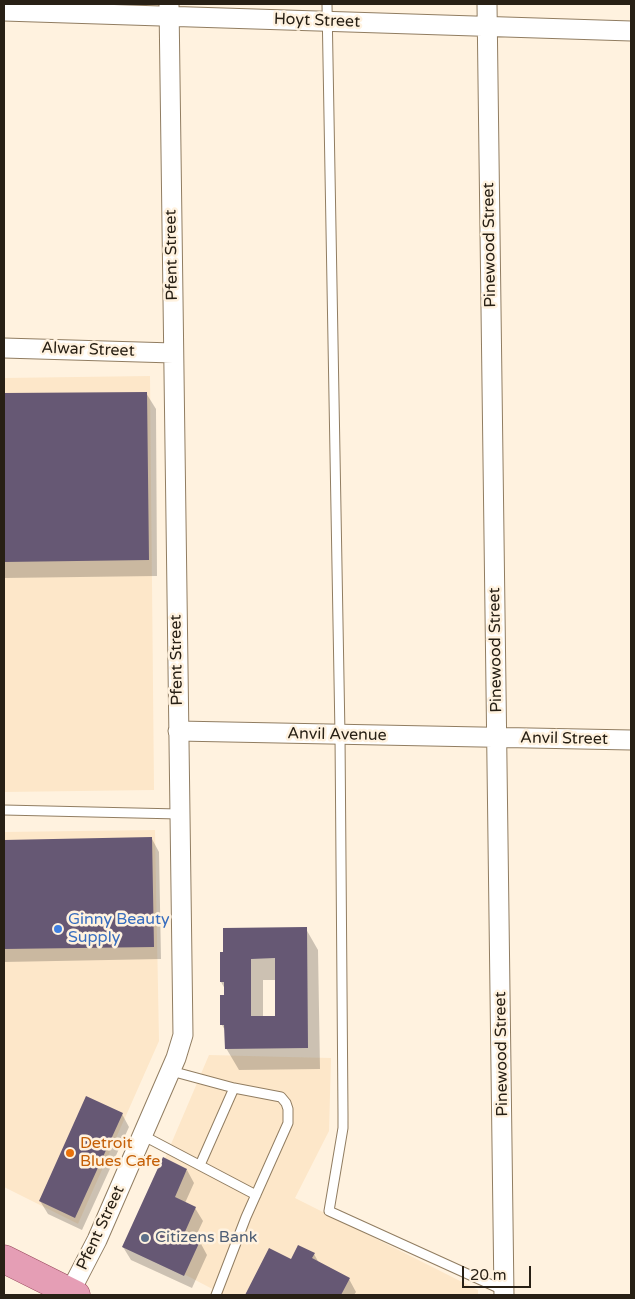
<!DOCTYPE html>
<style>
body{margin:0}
#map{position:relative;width:635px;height:1299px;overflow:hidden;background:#fff2df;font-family:"Varela Round",sans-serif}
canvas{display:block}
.frame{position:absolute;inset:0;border:5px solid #282015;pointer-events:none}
.scale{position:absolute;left:462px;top:1266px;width:69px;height:22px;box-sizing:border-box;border:2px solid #282015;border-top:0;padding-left:6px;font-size:15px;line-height:18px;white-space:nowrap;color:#282015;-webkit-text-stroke:4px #fff2df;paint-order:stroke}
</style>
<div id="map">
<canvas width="635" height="1299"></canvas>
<div class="frame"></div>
<div class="scale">20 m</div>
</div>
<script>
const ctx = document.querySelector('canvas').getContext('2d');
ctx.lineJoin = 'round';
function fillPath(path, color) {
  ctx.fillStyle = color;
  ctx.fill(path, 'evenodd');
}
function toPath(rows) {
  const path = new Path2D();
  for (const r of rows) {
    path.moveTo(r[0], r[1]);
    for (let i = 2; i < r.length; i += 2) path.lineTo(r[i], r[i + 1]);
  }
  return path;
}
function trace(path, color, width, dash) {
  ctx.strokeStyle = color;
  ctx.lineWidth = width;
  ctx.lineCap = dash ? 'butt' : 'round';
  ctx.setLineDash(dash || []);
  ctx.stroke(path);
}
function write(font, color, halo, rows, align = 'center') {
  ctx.font = font + ' "Varela Round",sans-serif';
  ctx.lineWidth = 5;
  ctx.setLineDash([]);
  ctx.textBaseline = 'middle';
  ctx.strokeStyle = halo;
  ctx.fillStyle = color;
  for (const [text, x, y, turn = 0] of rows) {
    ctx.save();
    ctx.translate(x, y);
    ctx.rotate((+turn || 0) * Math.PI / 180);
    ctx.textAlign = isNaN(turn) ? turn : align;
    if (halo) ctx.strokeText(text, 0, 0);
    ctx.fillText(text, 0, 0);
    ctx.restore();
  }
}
fillPath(toPath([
 [150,376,154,790,4,792,4,378],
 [155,830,159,1041,78,1224,4,1187,4,832],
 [209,1055,331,1058,329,1131,295,1198,478,1290,478,1295,224,1295,128,1245]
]), '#fde7c9');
fillPath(toPath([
 [146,393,156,409,157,576,4,578,4,394],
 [152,839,159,852,161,959,4,962,4,841],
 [306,929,318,950,320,1069,239,1070,226,1048,226,1032,222,1025,226,996,225,989,221,982,221,953],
 [263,980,276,980,277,1017,263,1017],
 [122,1114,129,1127,82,1230,48,1214,40,1201],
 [187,1170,194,1183,185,1203,195,1208,203,1221,194,1240,200,1242,207,1255,192,1288,131,1260,123,1247],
 [269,1250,291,1261,314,1254,319,1263,349,1279,356,1292,354,1295,247,1295]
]), '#0003');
fillPath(toPath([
 [147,392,149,560,4,562,4,393],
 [152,837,154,947,4,949,4,840],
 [307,927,308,1048,225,1049,224,1025,220,1025,220,995,224,995,224,982,220,982,220,952,223,952,223,928],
 [275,958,275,1016,251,1016,251,959],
 [86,1096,123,1113,75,1218,39,1201],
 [163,1157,187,1169,175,1197,196,1207,184,1234,200,1241,184,1276,122,1247],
 [298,1245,315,1253,312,1258,350,1278,341,1295,245,1295,269,1248,291,1259]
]), '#665874');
const lane = toPath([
 [327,4,340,735,343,1114,343,1128,329,1211,505,1291],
 [4,810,179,814],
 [171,1071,234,1088,281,1097,286,1103,288,1109,288,1123,246,1217,216,1295],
 [142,1135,256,1195],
 [200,1165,234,1088]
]);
const street = toPath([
 [487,4,504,1295],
 [4,11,631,31],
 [4,348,173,353],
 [178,731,631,740],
 [70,1292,97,1240,176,1058,183,1035,169,4]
]);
const primary = toPath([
 [4,1259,76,1295]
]);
trace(lane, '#917d61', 11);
trace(street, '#917d61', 21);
trace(primary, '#98485c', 29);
trace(lane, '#fff', 9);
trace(street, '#fff', 19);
trace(primary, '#e59eb5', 28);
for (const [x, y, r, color] of [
 [58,929,5,"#3f7fe0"],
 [70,1153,5,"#e8710a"],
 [145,1238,5,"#5c6f8a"]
]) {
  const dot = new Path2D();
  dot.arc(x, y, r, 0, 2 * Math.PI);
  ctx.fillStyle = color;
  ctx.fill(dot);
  trace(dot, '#fff2df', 2);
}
write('16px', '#282015', '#fff2df', [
 ["Hoyt Street",317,21,2],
 ["Pinewood Street",490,245,-91],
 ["Pfent Street",172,255,-91],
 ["Alwar Street",88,350,2],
 ["Pinewood Street",496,650,-91],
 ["Pfent Street",177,660,-91],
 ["Anvil Avenue",337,735,1],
 ["Anvil Street",564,739,1],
 ["Pinewood Street",502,1054,-91],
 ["Pfent Street",101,1228,-65]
]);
write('16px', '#366cbe', '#fff2df', [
 ["Ginny Beauty",68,920],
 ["Supply",68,938]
], 'left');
write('16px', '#c56008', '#fff2df', [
 ["Detroit",80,1144],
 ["Blues Cafe",80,1162]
], 'left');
write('16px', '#4e5e75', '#fff2df', [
 ["Citizens Bank",155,1238]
], 'left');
</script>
